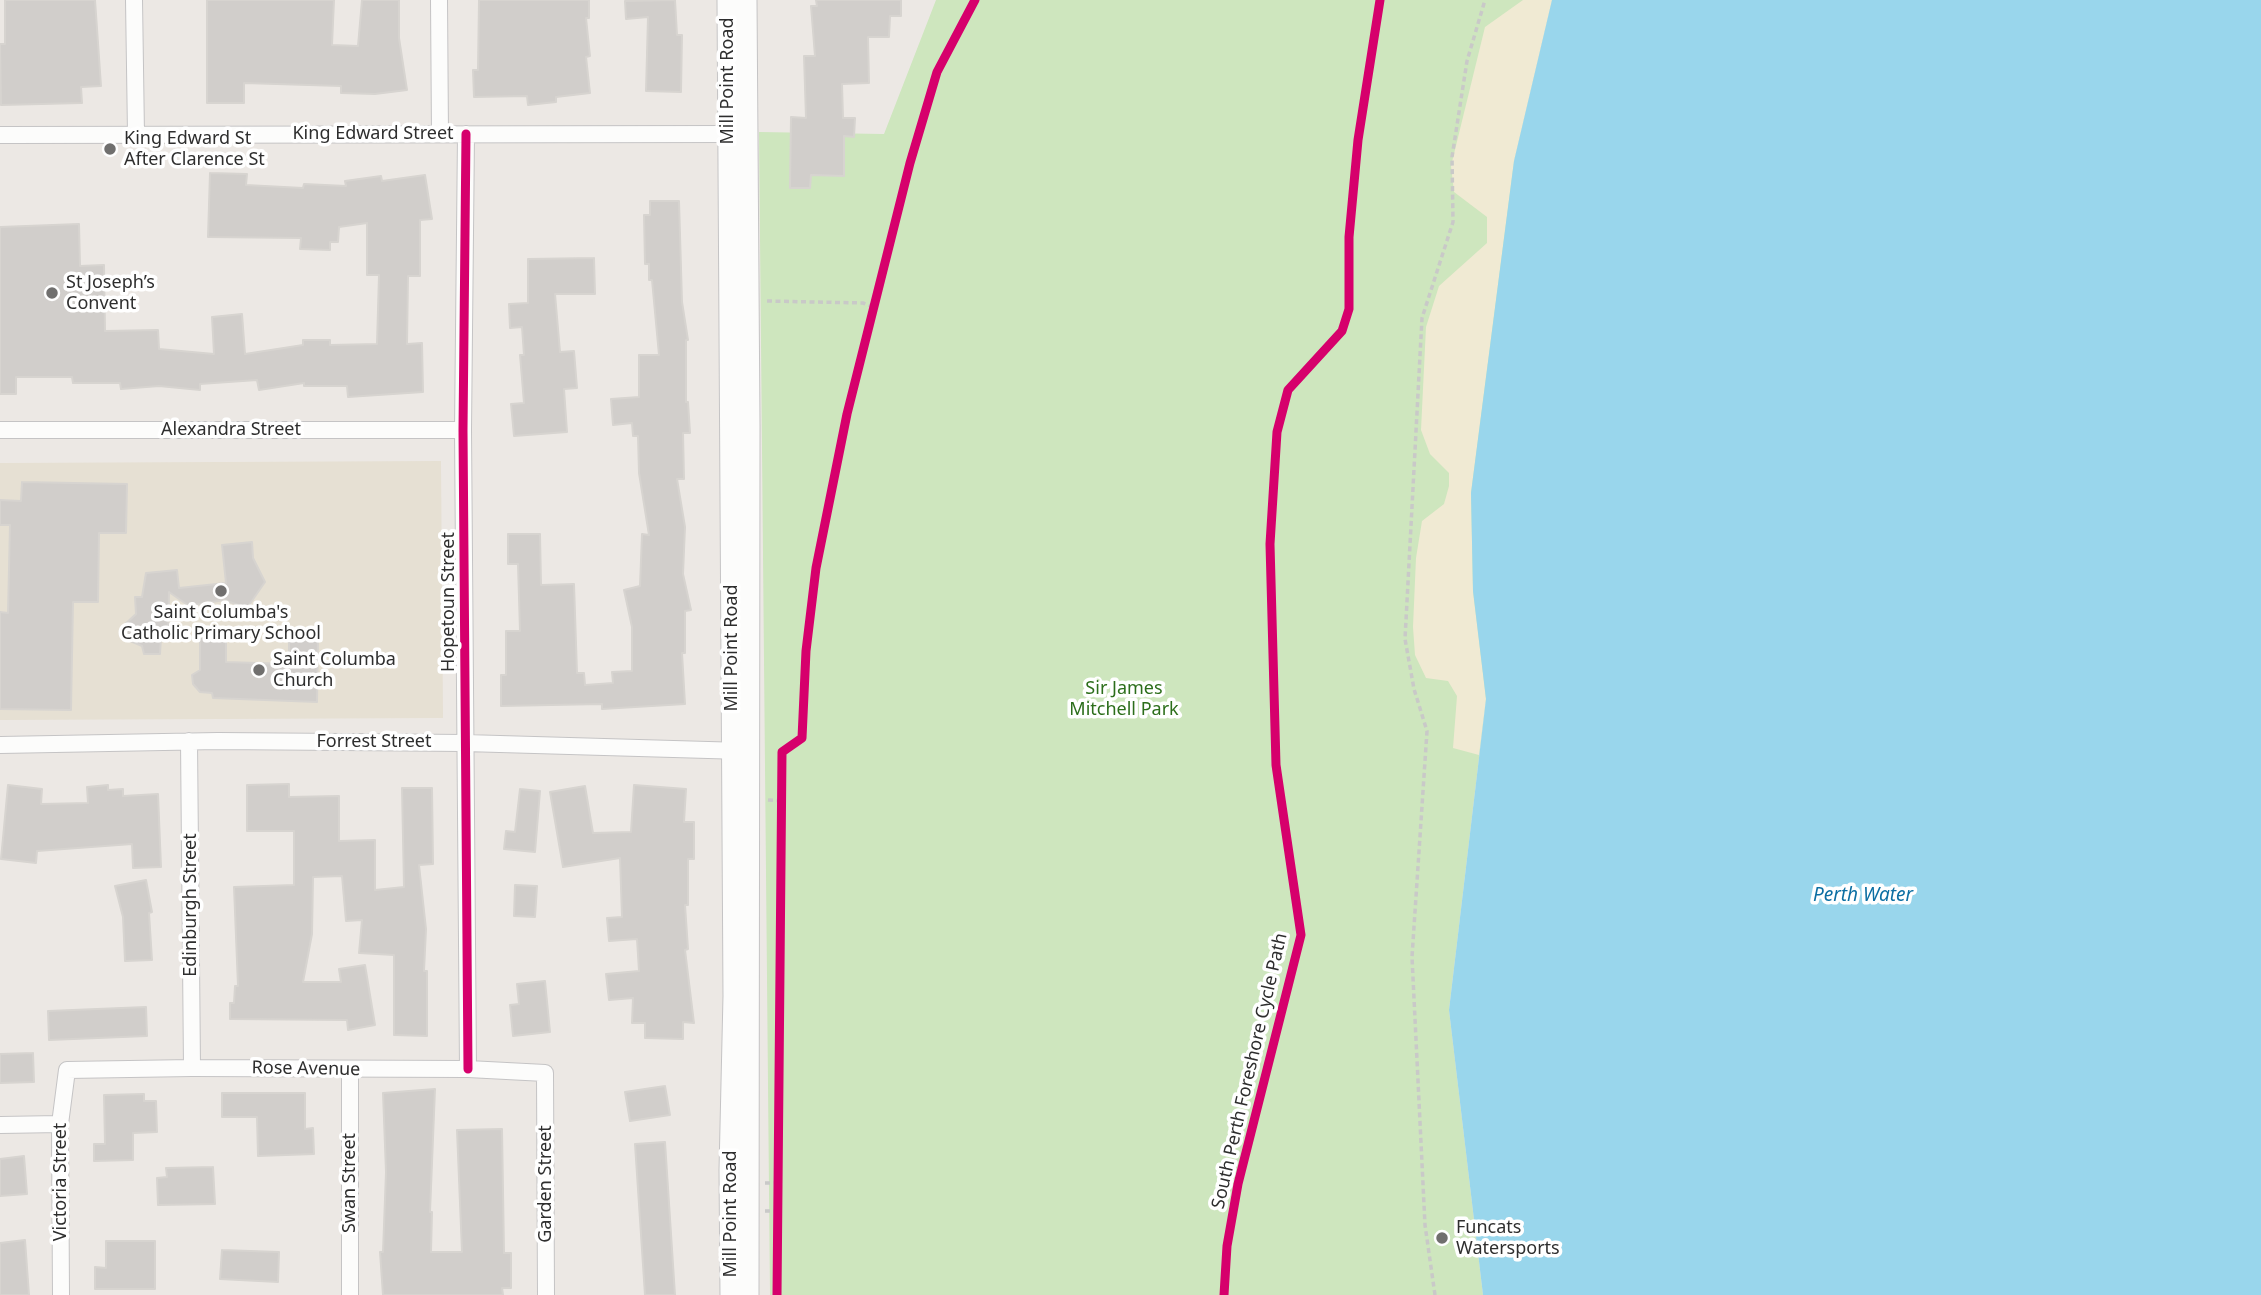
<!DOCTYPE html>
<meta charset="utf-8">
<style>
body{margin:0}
canvas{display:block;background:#ece8e4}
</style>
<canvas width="2261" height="1295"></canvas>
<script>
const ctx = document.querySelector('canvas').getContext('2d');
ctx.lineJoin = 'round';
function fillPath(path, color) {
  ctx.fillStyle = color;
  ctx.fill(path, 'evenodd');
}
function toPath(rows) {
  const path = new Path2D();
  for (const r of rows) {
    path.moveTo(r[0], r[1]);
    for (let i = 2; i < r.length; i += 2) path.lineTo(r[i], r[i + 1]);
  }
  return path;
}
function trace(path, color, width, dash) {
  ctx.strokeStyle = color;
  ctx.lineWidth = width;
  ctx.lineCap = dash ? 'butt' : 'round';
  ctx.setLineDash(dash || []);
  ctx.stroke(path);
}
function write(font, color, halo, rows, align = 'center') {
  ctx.font = font + ' "Noto Sans",sans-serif';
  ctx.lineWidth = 7;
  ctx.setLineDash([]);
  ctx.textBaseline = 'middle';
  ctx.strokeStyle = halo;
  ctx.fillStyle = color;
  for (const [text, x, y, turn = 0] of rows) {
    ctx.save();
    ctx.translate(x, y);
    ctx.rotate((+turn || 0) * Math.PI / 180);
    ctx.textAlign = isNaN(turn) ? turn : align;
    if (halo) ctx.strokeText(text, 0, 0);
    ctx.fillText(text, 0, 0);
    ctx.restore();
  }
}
fillPath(toPath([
 [441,461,443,718,0,720,0,463]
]), '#e6e0d3');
fillPath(toPath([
 [936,0,1552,0,1514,161,1486,699,1449,1010,1483,1295,770,1295,759,132,884,134]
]), '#cee6be');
fillPath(toPath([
 [1523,0,1552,0,1514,161,1471,493,1473,591,1486,699,1479,755,1453,748,1457,696,1448,681,1426,678,1415,655,1413,627,1416,558,1422,521,1444,504,1449,486,1449,473,1430,454,1421,430,1426,327,1439,286,1487,243,1487,217,1454,192,1451,166,1485,27]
]), '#f0ead3');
fillPath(toPath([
 [1552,0,2261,0,2261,1295,1483,1295,1449,1010,1486,699,1473,591,1471,493,1514,161]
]), '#99d6ec');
const building = toPath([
 [5,0,95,0,101,86,81,87,82,103,1,105,0,44,5,44,5,0],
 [207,0,334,0,332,45,358,46,362,0,399,0,399,38,407,90,375,94,341,93,341,86,244,83,244,103,207,103,207,0],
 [479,0,589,0,589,18,586,18,590,56,586,57,590,93,556,97,556,102,528,105,527,96,474,97,473,70,478,70,479,0],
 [675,0,677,35,682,35,681,92,646,91,648,17,626,19,625,1,675,0],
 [816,0,901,0,901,16,890,16,889,37,868,37,869,83,842,84,843,118,855,118,854,137,844,136,844,176,811,175,810,188,790,188,791,117,806,118,804,56,815,56,811,6,817,6,816,0],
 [210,173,247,174,246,185,303,188,304,184,346,186,345,181,381,176,382,181,425,175,432,219,420,220,420,276,408,276,407,344,422,343,423,392,348,397,347,386,304,386,304,383,259,390,257,380,200,384,200,390,159,386,121,389,120,383,73,383,72,377,16,377,16,394,0,394,0,227,79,224,80,266,104,265,105,331,158,330,159,349,214,354,212,317,242,314,245,354,303,345,303,340,330,340,330,345,377,344,379,275,367,275,367,223,339,227,338,242,330,242,330,250,300,249,301,238,208,237,210,173],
 [650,201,679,201,682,302,688,340,686,340,686,402,688,402,690,433,683,433,684,479,677,479,685,527,683,574,691,610,685,611,685,653,682,653,685,704,602,709,602,704,501,706,501,675,506,675,506,631,520,631,518,564,508,564,508,534,540,534,541,585,574,584,577,673,584,673,585,685,613,683,612,672,632,671,632,627,624,590,640,586,642,534,649,535,639,473,638,436,633,436,632,423,613,425,611,399,639,397,639,355,659,355,652,280,649,280,649,264,645,264,644,215,650,215,650,201],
 [594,258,595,294,555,294,560,352,574,351,577,388,564,389,567,432,514,436,511,404,524,403,520,355,524,355,522,327,510,328,509,304,528,303,528,259,594,258],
 [22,482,127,484,126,533,99,533,98,602,73,602,71,710,0,709,0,612,8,613,10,525,0,525,0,500,21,501,22,482],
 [252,542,253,558,265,582,247,608,224,600,189,606,169,592,168,637,161,637,160,654,144,654,142,646,123,638,123,626,136,614,135,597,142,597,146,573,177,570,179,588,226,583,222,545,252,542],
 [200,637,226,637,226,662,289,664,289,638,318,639,317,702,213,698,212,693,200,692,193,684,192,675,200,670,200,637],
 [289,784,289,797,339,796,339,841,375,840,375,890,404,887,402,788,432,788,433,864,419,865,426,929,424,971,427,971,427,1036,394,1035,394,955,359,953,362,920,346,921,342,876,313,877,312,934,303,982,341,982,339,969,365,965,375,1025,348,1030,347,1020,230,1019,230,1003,234,1003,235,986,238,986,234,887,294,885,294,831,247,831,247,785,289,784],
 [8,785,42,789,41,804,88,803,87,787,108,785,108,790,123,789,123,796,158,794,161,867,133,868,132,844,37,851,36,863,1,859,8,785],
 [634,785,686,789,684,822,694,822,694,859,688,859,688,905,685,905,688,949,685,950,694,1023,683,1022,683,1039,645,1038,645,1023,632,1023,633,998,609,1000,606,974,639,971,637,939,609,941,607,918,622,917,620,858,563,867,550,792,585,786,593,833,631,832,634,785],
 [520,789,540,791,535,852,504,849,506,831,515,832,520,789],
 [146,880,152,912,149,913,152,960,125,961,123,917,115,886,146,880],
 [515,885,537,886,535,917,514,916,515,885],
 [545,981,550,1032,513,1036,510,1005,519,1004,517,984,545,981],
 [146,1007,147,1036,49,1040,48,1011,146,1007],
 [33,1053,34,1082,0,1083,0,1054,33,1053],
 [665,1086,670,1115,630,1121,625,1092,665,1086],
 [435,1089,430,1212,432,1212,431,1252,462,1252,457,1130,502,1129,504,1253,511,1253,511,1288,502,1288,503,1295,383,1295,380,1252,383,1252,386,1172,383,1093,435,1089],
 [222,1093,305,1093,305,1129,313,1128,314,1154,258,1156,257,1117,222,1117,222,1093],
 [144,1094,144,1101,156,1101,157,1132,133,1133,133,1160,94,1161,94,1144,105,1144,104,1095,144,1094],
 [665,1142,675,1295,645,1295,635,1144,665,1142],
 [24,1156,27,1194,0,1196,0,1159,24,1156],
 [213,1167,215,1204,158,1205,157,1178,167,1177,166,1168,213,1167],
 [25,1240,29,1295,0,1295,0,1243,25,1240],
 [106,1241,155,1241,155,1289,95,1289,95,1267,106,1268,106,1241],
 [222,1250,279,1252,278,1282,220,1279,222,1250]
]);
fillPath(building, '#d1cecb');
trace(building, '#d7d4d0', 2);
const street = toPath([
 [134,0,136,134],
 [439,0,440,134],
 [466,134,463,430,468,1069],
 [0,135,740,134],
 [0,430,463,430],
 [189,741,192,1068],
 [0,745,218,741,465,743,743,751],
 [350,1070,350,1295],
 [0,1125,60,1124],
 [61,1295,60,1124,67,1070,192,1068,468,1069,545,1073,546,1295]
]);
const secondary = toPath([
 [728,0,734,996,730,1170,731,1295],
 [746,0,749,425,748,1295]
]);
trace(street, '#c5c4c5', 18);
trace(secondary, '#c5c4c5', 23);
trace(toPath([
 [767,301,863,303,874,307],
 [768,800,782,801],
 [765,1183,776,1183],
 [765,1211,777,1211],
 [1435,1295,1425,1225,1412,957,1427,731,1414,689,1405,639,1422,318,1453,222,1452,157,1467,61,1485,0]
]), '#c9c9c8', 3.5, [5, 3.5]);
trace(street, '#fcfcfb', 16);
trace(secondary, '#fcfcfb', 21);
trace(toPath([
 [466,134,463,430,468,1069],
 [777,1295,782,752,802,738,806,651,816,568,847,414,910,163,937,72,975,0],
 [1224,1295,1227,1246,1238,1184,1301,935,1276,765,1270,544,1277,432,1288,390,1342,331,1349,309,1349,237,1358,140,1380,0]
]), '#d6006c', 9);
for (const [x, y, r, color] of [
 [110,149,7,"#706f6e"],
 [52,293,7,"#706f6e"],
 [221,591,7,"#706f6e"],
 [259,670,7,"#706f6e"],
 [1442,1238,7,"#706f6e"]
]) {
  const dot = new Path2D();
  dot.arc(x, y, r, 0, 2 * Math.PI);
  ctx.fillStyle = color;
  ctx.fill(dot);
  trace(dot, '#fff', 2.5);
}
write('18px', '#2e2e2e', '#fff', [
 ["Mill Point Road",728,81,-90],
 ["King Edward Street",373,134],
 ["Alexandra Street",231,430],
 ["Hopetoun Street",449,602,-90],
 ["Mill Point Road",732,648,-90],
 ["Forrest Street",374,742],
 ["Edinburgh Street",191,905,-90],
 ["Rose Avenue",306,1069,1],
 ["South Perth Foreshore Cycle Path",1250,1071,-77],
 ["Victoria Street",61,1182,-90],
 ["Swan Street",350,1183,-90],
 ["Garden Street",546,1184,-90],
 ["Mill Point Road",731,1214,-90]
]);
write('18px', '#2e2e2e', '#fff', [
 ["King Edward St",124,139],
 ["After Clarence St",124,160],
 ["St Joseph’s",66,283],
 ["Convent",66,304],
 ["Saint Columba's",221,613,"center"],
 ["Catholic Primary School",221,634,"center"],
 ["Saint Columba",273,660],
 ["Church",273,681],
 ["Funcats",1456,1228],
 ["Watersports",1456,1249]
], 'left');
write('18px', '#2c6e1b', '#fff', [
 ["Sir James",1124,689],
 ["Mitchell Park",1124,710]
]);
write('italic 19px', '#0d6fa3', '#fff', [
 ["Perth Water",1863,896]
]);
</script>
